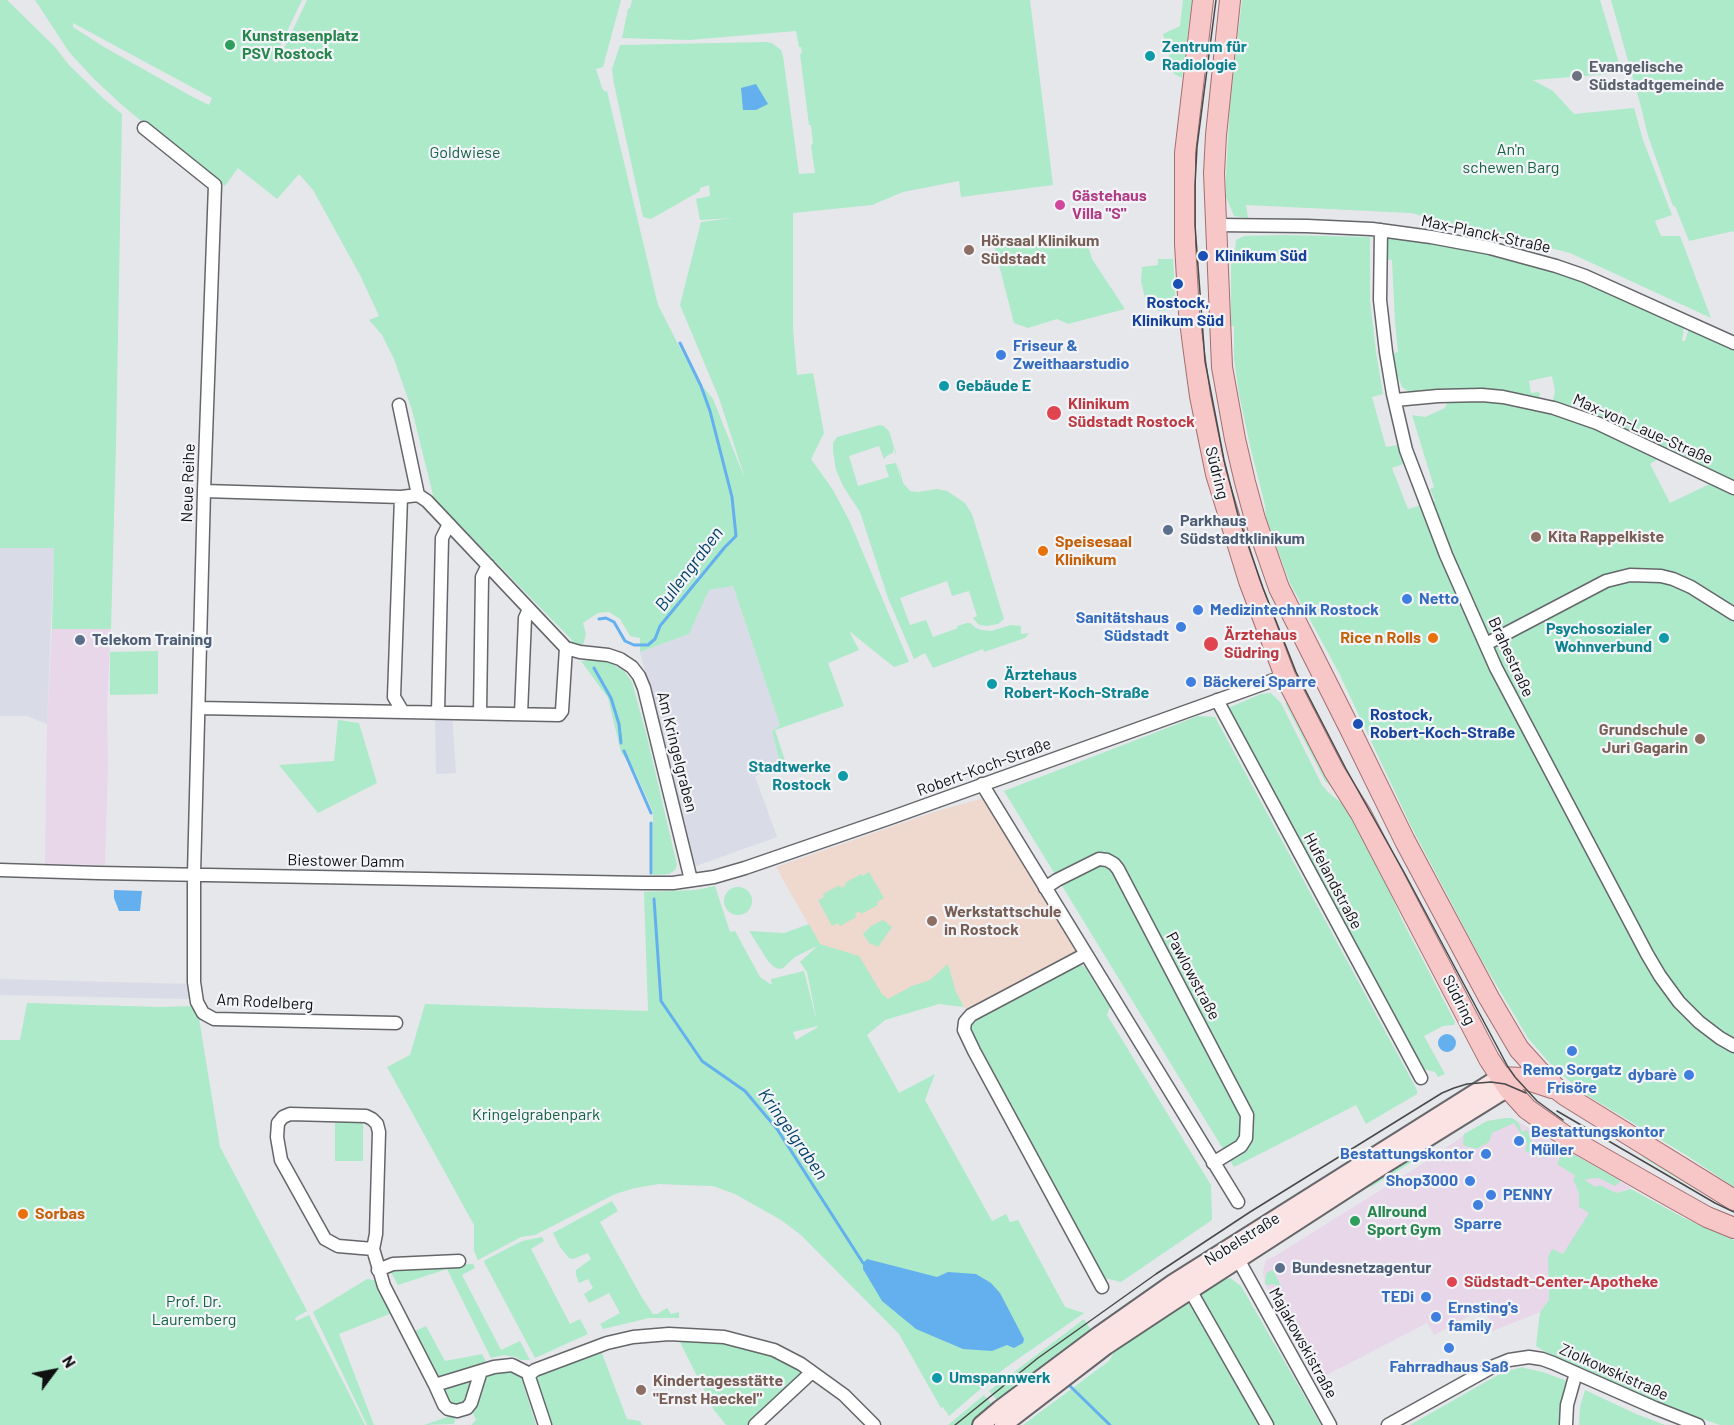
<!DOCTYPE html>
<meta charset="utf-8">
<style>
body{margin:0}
#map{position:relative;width:1734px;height:1425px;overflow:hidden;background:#e6e7eb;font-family:Barlow,sans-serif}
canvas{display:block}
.north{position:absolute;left:24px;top:1341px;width:60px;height:60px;-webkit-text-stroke:4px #f3f4f8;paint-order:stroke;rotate:58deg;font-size:16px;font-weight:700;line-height:24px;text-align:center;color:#101011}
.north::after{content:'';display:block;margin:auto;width:21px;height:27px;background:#101011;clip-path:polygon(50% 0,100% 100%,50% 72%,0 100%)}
</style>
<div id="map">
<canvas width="1734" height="1425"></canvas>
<div class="north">N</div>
</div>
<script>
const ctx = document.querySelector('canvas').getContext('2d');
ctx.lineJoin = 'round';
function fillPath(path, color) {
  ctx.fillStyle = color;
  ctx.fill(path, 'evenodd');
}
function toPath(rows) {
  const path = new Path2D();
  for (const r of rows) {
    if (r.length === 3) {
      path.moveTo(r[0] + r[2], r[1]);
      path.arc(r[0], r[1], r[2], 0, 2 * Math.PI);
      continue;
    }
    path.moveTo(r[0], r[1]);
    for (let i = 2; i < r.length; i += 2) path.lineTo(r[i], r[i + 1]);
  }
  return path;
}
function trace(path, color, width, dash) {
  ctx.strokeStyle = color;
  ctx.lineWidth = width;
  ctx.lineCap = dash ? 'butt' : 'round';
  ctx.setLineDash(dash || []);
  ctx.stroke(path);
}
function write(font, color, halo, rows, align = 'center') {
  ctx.font = font + ' Barlow,sans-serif';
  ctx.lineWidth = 4.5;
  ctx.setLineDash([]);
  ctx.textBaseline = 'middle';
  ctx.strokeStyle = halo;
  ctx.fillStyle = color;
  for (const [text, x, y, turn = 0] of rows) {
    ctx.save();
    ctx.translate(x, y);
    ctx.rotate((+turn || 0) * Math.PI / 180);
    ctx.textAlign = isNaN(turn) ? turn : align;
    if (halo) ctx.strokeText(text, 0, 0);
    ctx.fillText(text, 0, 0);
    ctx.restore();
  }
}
fillPath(toPath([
 [52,629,111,629,107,703,108,767,105,865,45,864,47,724],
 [1506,1118,1512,1118,1631,1188,1616,1193,1563,1254,1548,1275,1549,1300,1540,1312,1485,1334,1483,1329,1492,1324,1484,1308,1434,1335,1427,1323,1317,1380,1265,1284,1263,1272,1266,1260,1275,1256,1424,1163,1464,1135,1487,1121]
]), '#e7d7e9');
fillPath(toPath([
 [0,548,54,548,47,724,27,716,0,716],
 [733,586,780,725,772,731,779,754,779,768,755,776,777,837,693,867,640,652,689,634,709,590],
 [435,712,452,712,456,773,436,774],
 [0,979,191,984,191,999,0,995]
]), '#d9dbe6');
fillPath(toPath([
 [984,798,1080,958,971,1015,964,1007,955,992,855,1007,776,867,934,812]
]), '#efd8cd');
fillPath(toPath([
 [0,0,7,0,55,47,69,65,104,99,122,114,116,445,111,629,52,629,54,548,0,548],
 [35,0,302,0,273,61,277,63,307,0,621,0,603,67,596,69,602,88,605,92,607,91,658,305,701,389,704,388,713,399,745,479,719,398,680,305,701,222,732,218,700,220,696,199,710,196,709,185,700,188,700,191,651,219,643,217,614,84,612,69,620,45,766,42,772,43,781,50,783,56,799,174,815,173,811,145,813,144,811,125,809,125,800,54,802,53,801,47,799,47,796,31,689,40,622,38,628,9,630,8,632,0,1030,0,1053,185,961,197,959,181,903,192,872,205,793,213,793,329,797,375,813,373,824,433,811,459,833,490,850,522,909,662,894,667,849,631,859,650,828,663,844,706,775,730,789,772,783,774,772,731,780,725,733,586,709,590,689,634,640,652,640,638,630,636,620,619,609,612,598,613,583,623,586,634,583,645,572,643,571,639,434,499,412,410,394,359,382,335,369,320,379,316,360,275,313,190,299,174,277,199,238,168,225,186,162,138,123,106,94,79,69,52],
 [73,23,212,98,209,105,189,95,104,47,73,27],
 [1183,0,1192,0,1182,78,1174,74,1163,34,1180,26],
 [1242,0,1600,0,1622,73,1533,80,1553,91,1574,114,1634,108,1643,140,1672,215,1655,221,1661,236,1680,236,1711,318,1570,253,1411,213,1246,205,1248,218,1234,216,1226,197,1226,174,1230,105],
 [1611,0,1734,0,1734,231,1689,241,1675,206,1673,206,1648,136,1641,107],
 [1285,235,1370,237,1370,300,1376,352,1383,394,1372,397,1386,447,1397,445,1403,464,1392,468,1408,509,1435,501,1430,489,1434,487,1412,415,1425,417,1445,408,1448,401,1502,400,1563,414,1660,456,1658,459,1650,464,1670,503,1714,482,1734,491,1734,1187,1686,1155,1585,1094,1553,1067,1528,1038,1481,959,1411,826,1339,673,1290,583,1266,518,1265,505,1251,450,1239,394,1234,359,1234,326,1231,326,1231,261,1234,262,1236,240,1244,236],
 [1003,237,1086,239,1092,259,1125,309,1068,324,1057,319,1028,328,1014,323,994,246],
 [1388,237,1437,243,1481,253,1489,252,1490,255,1533,265,1588,283,1684,326,1682,341,1685,341,1689,328,1734,350,1734,482,1620,430,1622,408,1612,426,1591,417,1597,407,1580,399,1573,409,1553,401,1555,391,1552,376,1529,381,1531,393,1539,392,1540,396,1536,401,1409,394,1408,391,1402,387,1396,372,1395,372,1391,354,1398,352,1395,322,1392,260,1385,259,1385,249],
 [1158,259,1173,259,1176,308,1172,310,1157,311,1158,304,1146,302,1141,281,1142,267,1158,265],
 [880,425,884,426,889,431,897,457,893,448,893,453,888,455,884,459,879,446,849,456,858,486,889,477,885,465,896,463,901,479,898,462,903,483,910,491,918,492,937,489,947,491,965,503,972,514,1004,619,998,624,987,626,979,625,973,618,977,616,969,591,952,596,947,581,900,598,910,625,926,620,933,637,958,628,957,626,967,623,970,623,976,628,982,630,991,631,1011,625,1021,626,1021,634,1029,633,1025,638,984,652,983,649,933,668,925,653,914,659,888,598,860,512,843,486,836,470,833,451,833,443,837,437],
 [158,651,158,694,110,695,110,652],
 [601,659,609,662,624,671,632,682,647,737,677,865,675,870,669,874,653,875,653,812,635,771,621,752,608,698,581,661],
 [1271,693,1281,703,1322,785,1328,792,1345,806,1383,877,1402,920,1455,1022,1454,1025,1443,1026,1424,1036,1445,1074,1438,1077,1435,1072,1420,1068,1228,708,1261,694],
 [1290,701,1346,799,1325,781,1285,703],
 [1198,716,1215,717,1417,1090,1417,1094,1366,1124,1356,1105,1234,1167,1004,791],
 [338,720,359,723,377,783,318,813,279,765,334,761],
 [869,872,884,898,877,902,878,905,861,914,860,911,855,914,856,917,840,926,838,923,832,926,818,900,824,897,823,894,840,885,841,888,846,885,845,883,861,874,863,876],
 [715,886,730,932,735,931,760,977,772,985,771,979,804,971,818,1026,793,1032,796,1040,818,1027,807,972,800,962,817,946,795,957,783,968,779,969,774,967,768,961,749,931,784,933,809,924,820,944,859,956,882,994,888,999,912,986,930,980,948,964,956,992,964,1007,939,1004,885,1020,867,1035,899,1093,935,1074,925,1100,992,1221,1006,1214,1010,1222,1018,1220,1065,1307,1084,1313,1005,1368,949,1416,943,1407,941,1408,899,1334,801,1235,781,1220,735,1194,713,1186,683,1185,659,1184,635,1188,615,1194,535,1235,521,1237,478,1260,474,1251,474,1225,387,1067,410,1055,425,1004,648,1011,644,892,696,890],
 [738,901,14],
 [883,920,892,927,878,947,869,943,863,934,871,926],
 [1078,964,1085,967,1110,1007,1107,1015,1211,1185,1212,1220,1121,1282,1100,1277,970,1031,971,1020],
 [27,1003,159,1007,197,1006,220,1147,307,1311,295,1318,296,1321,309,1315,365,1425,0,1425,0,1040,20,1040],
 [1506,1118,1512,1118,1518,1122,1522,1132,1527,1130,1534,1147,1546,1150,1544,1158,1525,1151,1527,1143,1514,1123,1492,1133,1489,1142,1476,1149,1465,1146,1463,1144,1464,1134,1487,1121],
 [335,1120,363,1120,363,1161,335,1161],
 [1571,1153,1621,1181,1615,1186,1599,1178,1587,1179,1585,1180,1595,1187,1600,1185,1616,1193,1631,1189,1684,1218,1734,1240,1734,1425,1720,1425,1662,1405,1588,1373,1547,1353,1536,1346,1540,1312,1549,1300,1548,1257,1552,1249,1563,1254,1589,1213,1579,1207,1579,1193,1573,1179,1576,1176,1557,1164,1561,1156],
 [1644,1153,1734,1209,1695,1189,1642,1157],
 [1416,1155,1417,1159,1371,1187,1370,1186,1372,1181,1395,1169],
 [612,1201,618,1211,600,1222,641,1296,653,1314,657,1314,667,1308,671,1314,679,1312,679,1318,649,1318,603,1329,600,1324,620,1313,609,1293,589,1303,584,1294,593,1288,588,1279,579,1283,576,1275,576,1270,591,1259,588,1253,573,1259,569,1258,560,1247,553,1233],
 [542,1237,544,1241,531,1249,570,1324,580,1319,588,1334,535,1358,484,1262,485,1260,522,1241],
 [473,1264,475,1268,462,1275,501,1350,520,1341,530,1360,520,1360,516,1357,504,1355,491,1358,447,1269,398,1285,389,1269,394,1266],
 [1273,1270,1282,1288,1280,1289,1275,1284,1268,1285,1265,1284,1266,1275,1268,1272],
 [1230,1278,1241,1286,1321,1425,1023,1425,1109,1361,1114,1352,1199,1293,1218,1281],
 [367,1279,374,1280,381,1287,392,1313,339,1334,374,1425,367,1425,313,1312],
 [1084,1319,1093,1333,1000,1404,989,1391],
 [426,1326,445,1361,482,1354,487,1363,440,1377,433,1372,413,1332],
 [685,1337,715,1339,775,1355,807,1374,749,1425,726,1425,714,1410,680,1342],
 [601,1351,627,1419,640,1421,642,1425,550,1425,533,1376,562,1368,584,1356],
 [1523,1367,1524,1368,1543,1372,1567,1381,1563,1404,1562,1425,1410,1425,1503,1372],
 [504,1370,521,1376,536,1425,471,1425,476,1420,473,1413,474,1407,484,1377],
 [473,1377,469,1397,463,1404,458,1406,448,1403,444,1395,446,1387],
 [1585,1390,1636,1414,1665,1425,1579,1425,1580,1407],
 [984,1395,995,1408,974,1425,948,1425],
 [456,1414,454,1424,424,1425]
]), '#aceac9');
fillPath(toPath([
 [756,84,768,104,756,110,743,110,741,88],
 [114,890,142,891,140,911,119,911,114,898],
 [1447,1043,9],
 [867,1259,937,1277,948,1272,976,1274,991,1283,1000,1293,1024,1339,1023,1343,1014,1348,1007,1345,992,1351,963,1349,916,1329,882,1301,863,1269,863,1263]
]), '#64b0ee');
trace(toPath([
 [599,619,606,618,614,622,625,641,634,645,648,645,655,639,660,626,725,547,736,536,732,497,710,411,701,386,680,343],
 [594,668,611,698,619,724,621,743],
 [624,751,651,813],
 [651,823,651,873],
 [654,899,661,1001,702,1061,745,1091,777,1129,863,1263],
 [1070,1386,1110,1425]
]), '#64b0ee', 3);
const minor = toPath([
 [144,128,215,185,204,491,194,874,194,982,197,1002,203,1013,214,1019,396,1023],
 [1216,225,1307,226,1372,229,1431,237,1490,248,1556,266,1585,276,1734,343],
 [1381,230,1380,300,1386,352,1393,394,1406,450,1446,555,1496,668,1647,954,1660,976,1679,1002,1699,1022,1720,1038,1734,1046],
 [1395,400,1438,396,1482,395,1503,397,1554,408,1597,423,1734,488],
 [399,405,418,495],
 [204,491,401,497,418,495,427,501,566,648,580,652,608,655,620,659,632,667,639,676,644,688,691,880],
 [401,497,394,697,403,712],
 [1486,644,1606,581,1630,575,1661,576,1673,579,1691,587,1734,614],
 [1217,700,1421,1078],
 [199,708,559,715,562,711,566,648],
 [438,712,442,538,449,524],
 [480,713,482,577,488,565],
 [521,714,525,618,529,609],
 [982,784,1238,1202],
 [0,870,98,873,644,883,673,883,714,877,745,868,890,818,1285,676],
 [1045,888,1057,880,1099,859,1107,860,1114,864,1118,869,1247,1115,1246,1138,1241,1146,1213,1163],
 [1086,954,971,1015,965,1022,964,1030,974,1051,1102,1287],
 [373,1249,338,1246,325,1239,281,1160,277,1137,278,1123,283,1117,290,1114,366,1116,372,1119,377,1124,379,1132,376,1234,373,1249,384,1286,435,1385,494,1367,512,1365,530,1374],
 [1234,1252,1330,1425],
 [378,1270,393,1264,459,1261],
 [1190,1290,1267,1425],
 [435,1385,444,1405,448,1409,457,1411,467,1408,471,1403,481,1371],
 [545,1425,529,1377,530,1374,535,1370,607,1343,633,1337,669,1334,724,1337,774,1350,801,1364,844,1395,874,1425],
 [755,1425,812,1372],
 [1388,1425,1494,1366,1509,1360,1529,1357,1542,1359,1553,1363,1655,1408,1698,1425],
 [1566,1425,1567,1405,1576,1373]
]);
const secondary = toPath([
 [981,1425,1000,1409,1099,1335,1173,1283,1500,1077],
 [1003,1425,1106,1346,1171,1303,1387,1163,1508,1088]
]);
const primary = toPath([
 [1203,0,1185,153,1185,244,1189,313,1193,345,1200,396,1216,474,1249,581,1285,676,1334,771,1361,814,1489,1059,1508,1088,1527,1109,1568,1138,1666,1194,1707,1217,1734,1228],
 [1230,0,1216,135,1214,173,1222,367,1235,439,1245,482,1255,519,1279,588,1350,729,1405,841,1489,998,1519,1049,1538,1070,1558,1090,1566,1096,1734,1200],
 [1500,1077,1522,1078,1552,1088]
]);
trace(minor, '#65666a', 15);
trace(secondary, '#65666a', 20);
trace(primary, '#a36e6f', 22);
trace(minor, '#fff', 12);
trace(secondary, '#fbe2e3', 16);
trace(primary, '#f7c6c7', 20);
trace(toPath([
 [1216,0,1197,147,1195,185,1195,225,1205,361,1224,460,1239,519,1263,588,1296,672,1346,769,1405,874,1508,1067,1515,1077,1537,1101,1563,1120],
 [1557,1111,1715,1203,1734,1212],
 [955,1425,1038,1358,1156,1274,1250,1212,1442,1093,1454,1088,1467,1084,1491,1082,1505,1084,1526,1093]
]), '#48494a', 1.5);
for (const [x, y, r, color] of [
 [230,45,6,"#2e9e5b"],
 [1150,56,6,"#0f9aa8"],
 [1577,76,6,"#6b7280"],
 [1060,205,6,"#d1479c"],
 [969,250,6,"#8d6e63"],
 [1203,256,6,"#1a4fb4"],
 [1178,284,6,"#1a4fb4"],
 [1001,355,6,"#3f7fe0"],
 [944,386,6,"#0f9aa8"],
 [1054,413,8,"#e0444e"],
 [1168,530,6,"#5c6f8a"],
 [1536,537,6,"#8d6e63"],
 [1043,551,6,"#e8710a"],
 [1407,599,6,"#3f7fe0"],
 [1198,610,6,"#3f7fe0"],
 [1181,627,6,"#3f7fe0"],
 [1433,638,6,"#e8710a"],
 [1664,638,6,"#0f9aa8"],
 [80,640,6,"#5c6f8a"],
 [1211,644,8,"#e0444e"],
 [1191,682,6,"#3f7fe0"],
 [992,684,6,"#0f9aa8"],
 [1358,724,6,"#1a4fb4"],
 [1700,739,6,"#8d6e63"],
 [843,776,6,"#0f9aa8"],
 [932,921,6,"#8d6e63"],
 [1572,1051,6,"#3f7fe0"],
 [1689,1075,6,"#3f7fe0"],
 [1519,1141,6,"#3f7fe0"],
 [1486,1154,6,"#3f7fe0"],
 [1470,1181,6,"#3f7fe0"],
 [1491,1195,6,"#3f7fe0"],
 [1478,1205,6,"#3f7fe0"],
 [23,1214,6,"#e8710a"],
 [1355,1221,6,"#2e9e5b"],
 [1280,1268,6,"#5c6f8a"],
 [1452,1282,6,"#e0444e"],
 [1426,1297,6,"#3f7fe0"],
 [1436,1317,6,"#3f7fe0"],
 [1449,1348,6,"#3f7fe0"],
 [937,1378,6,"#0f9aa8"],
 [641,1390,6,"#8d6e63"]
]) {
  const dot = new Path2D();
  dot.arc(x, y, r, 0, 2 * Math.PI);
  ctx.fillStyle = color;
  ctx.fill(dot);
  trace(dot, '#f3f4f8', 2);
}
write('bold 16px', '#27864d', '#f3f4f8', [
 ["Kunstrasenplatz",242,36],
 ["PSV Rostock",242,54],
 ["Allround",1367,1212],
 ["Sport Gym",1367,1230]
], 'left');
write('bold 16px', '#0d838f', '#f3f4f8', [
 ["Zentrum für",1162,47],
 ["Radiologie",1162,65],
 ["Gebäude E",956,386],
 ["Psychosozialer",1652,629,"right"],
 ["Wohnverbund",1652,647,"right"],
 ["Ärztehaus",1004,675],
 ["Robert-Koch-Straße",1004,693],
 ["Stadtwerke",831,767,"right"],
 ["Rostock",831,785,"right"],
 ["Umspannwerk",949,1378]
], 'left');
write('bold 16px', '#5b616d', '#f3f4f8', [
 ["Evangelische",1589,67],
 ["Südstadtgemeinde",1589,85]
], 'left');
write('16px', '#166344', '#f3f4f8', [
 ["An'n",1511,150],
 ["schewen Barg",1511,168],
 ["Goldwiese",465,153],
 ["Kringelgrabenpark",536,1115],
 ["Prof. Dr.",194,1302],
 ["Lauremberg",194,1320]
]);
write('bold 16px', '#b23c85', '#f3f4f8', [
 ["Gästehaus",1072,196],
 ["Villa \"S\"",1072,214]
], 'left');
write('16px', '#101011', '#f3f4f8', [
 ["Max-Planck-Straße",1486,234,12],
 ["Max-von-Laue-Straße",1643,429,24],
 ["Südring",1217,473,76],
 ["Neue Reihe",188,483,-88],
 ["Brahestraße",1511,657,65],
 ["Am Kringelgraben",677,752,76],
 ["Robert-Koch-Straße",984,767,-20],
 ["Biestower Damm",346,861,1],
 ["Hufelandstraße",1333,881,62],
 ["Pawlowstraße",1193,976,62],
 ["Südring",1459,1000,63],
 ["Am Rodelberg",265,1002,3],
 ["Nobelstraße",1242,1239,-32],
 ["Majakowskistraße",1303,1343,61],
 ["Ziolkowskistraße",1614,1372,24]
]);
write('bold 16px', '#785e54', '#f3f4f8', [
 ["Hörsaal Klinikum",981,241],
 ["Südstadt",981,259],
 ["Kita Rappelkiste",1548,537],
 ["Grundschule",1688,730,"right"],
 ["Juri Gagarin",1688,748,"right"],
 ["Werkstattschule",944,912],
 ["in Rostock",944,930],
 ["Kindertagesstätte",653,1381],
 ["\"Ernst Haeckel\"",653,1399]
], 'left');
write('bold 16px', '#164399', '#f3f4f8', [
 ["Klinikum Süd",1215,256],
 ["Rostock,",1178,303,"center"],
 ["Klinikum Süd",1178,321,"center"],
 ["Rostock,",1370,715],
 ["Robert-Koch-Straße",1370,733]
], 'left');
write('bold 16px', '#366cbe', '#f3f4f8', [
 ["Friseur &",1013,346],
 ["Zweithaarstudio",1013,364],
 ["Netto",1419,599],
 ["Medizintechnik Rostock",1210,610],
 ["Sanitätshaus",1169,618,"right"],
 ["Südstadt",1169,636,"right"],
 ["Bäckerei Sparre",1203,682],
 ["Remo Sorgatz",1572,1070,"center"],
 ["Frisöre",1572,1088,"center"],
 ["dybarè",1677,1075,"right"],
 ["Bestattungskontor",1531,1132],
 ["Müller",1531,1150],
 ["Bestattungskontor",1474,1154,"right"],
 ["Shop3000",1458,1181,"right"],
 ["PENNY",1503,1195],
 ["Sparre",1478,1224,"center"],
 ["TEDi",1414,1297,"right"],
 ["Ernsting's",1448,1308],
 ["family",1448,1326],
 ["Fahrradhaus Saß",1449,1367,"center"]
], 'left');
write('bold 16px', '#be3a42', '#f3f4f8', [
 ["Klinikum",1068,404],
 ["Südstadt Rostock",1068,422],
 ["Ärztehaus",1224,635],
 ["Südring",1224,653],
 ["Südstadt-Center-Apotheke",1464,1282]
], 'left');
write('bold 16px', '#4e5e75', '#f3f4f8', [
 ["Parkhaus",1180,521],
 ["Südstadtklinikum",1180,539],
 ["Telekom Training",92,640],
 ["Bundesnetzagentur",1292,1268]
], 'left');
write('bold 16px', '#c56008', '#f3f4f8', [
 ["Speisesaal",1055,542],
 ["Klinikum",1055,560],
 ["Rice n Rolls",1421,638,"right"],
 ["Sorbas",35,1214]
], 'left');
write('italic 18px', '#014067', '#f3f4f8', [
 ["Bullengraben",689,569,-53],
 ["Kringelgraben",793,1134,55]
]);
</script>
